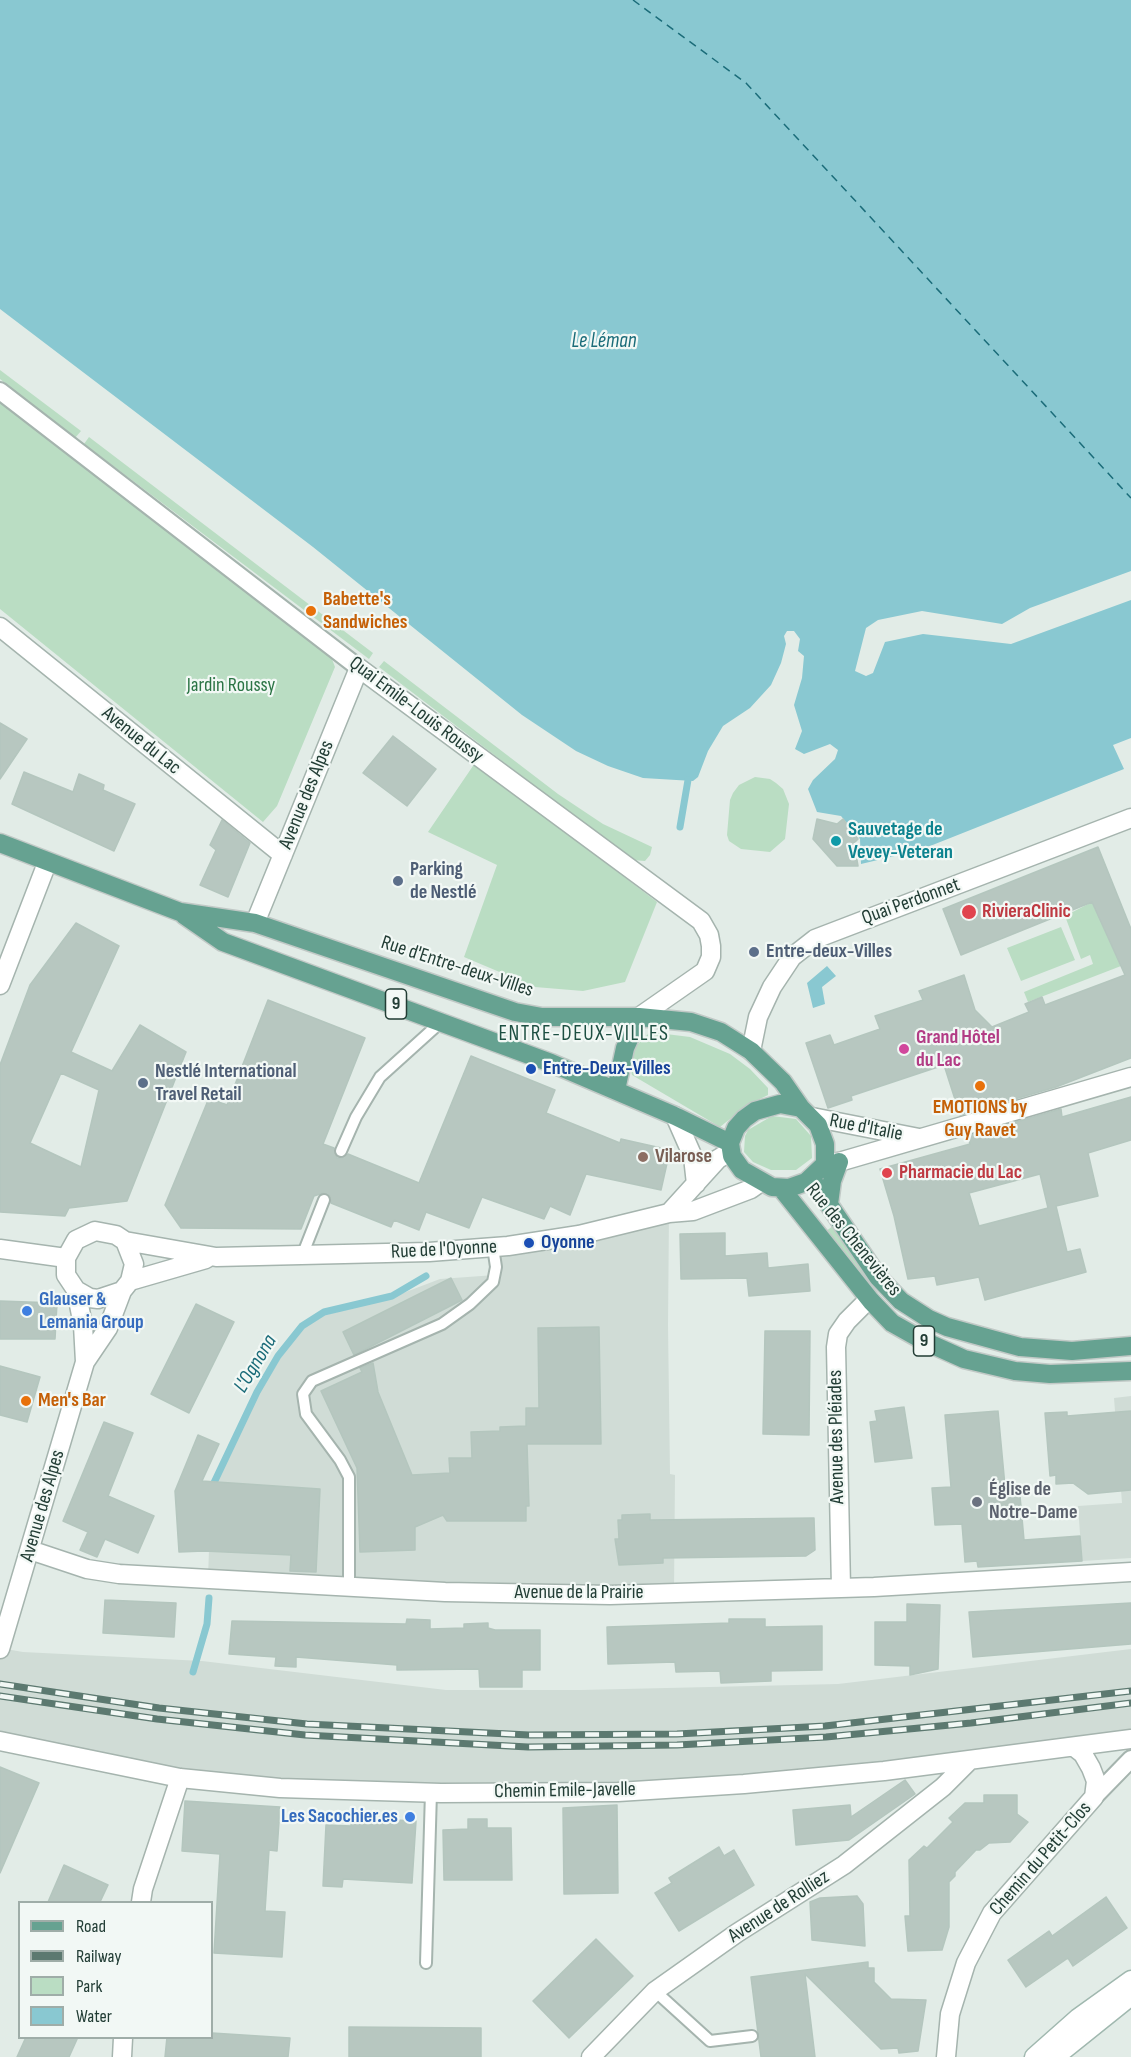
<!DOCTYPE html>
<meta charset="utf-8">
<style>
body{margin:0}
#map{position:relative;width:1131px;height:2057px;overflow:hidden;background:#e2ece7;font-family:"Sofia Sans Condensed",sans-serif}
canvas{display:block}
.legend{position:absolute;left:18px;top:1901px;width:195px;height:138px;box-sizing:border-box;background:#f2f8f5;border:2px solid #9fada8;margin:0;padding:8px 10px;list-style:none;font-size:18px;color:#223d35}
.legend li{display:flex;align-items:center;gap:12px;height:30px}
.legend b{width:30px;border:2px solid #9fada8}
</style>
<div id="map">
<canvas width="1131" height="2057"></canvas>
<ul class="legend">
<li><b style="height:8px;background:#66a291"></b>Road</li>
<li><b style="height:8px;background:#5c7970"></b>Railway</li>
<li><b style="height:16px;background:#baddc3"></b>Park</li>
<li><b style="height:16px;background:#89c8d1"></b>Water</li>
</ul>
</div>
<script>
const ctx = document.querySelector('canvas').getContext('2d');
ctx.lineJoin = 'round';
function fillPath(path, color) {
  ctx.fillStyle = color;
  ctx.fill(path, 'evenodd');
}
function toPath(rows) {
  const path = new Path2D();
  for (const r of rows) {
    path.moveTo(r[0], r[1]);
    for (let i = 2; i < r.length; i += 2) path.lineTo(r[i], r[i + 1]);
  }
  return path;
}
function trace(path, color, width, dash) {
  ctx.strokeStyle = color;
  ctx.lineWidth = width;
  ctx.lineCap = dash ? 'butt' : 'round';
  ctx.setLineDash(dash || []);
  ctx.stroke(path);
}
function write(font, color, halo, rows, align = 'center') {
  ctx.font = font + ' "Sofia Sans Condensed",sans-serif';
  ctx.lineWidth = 4.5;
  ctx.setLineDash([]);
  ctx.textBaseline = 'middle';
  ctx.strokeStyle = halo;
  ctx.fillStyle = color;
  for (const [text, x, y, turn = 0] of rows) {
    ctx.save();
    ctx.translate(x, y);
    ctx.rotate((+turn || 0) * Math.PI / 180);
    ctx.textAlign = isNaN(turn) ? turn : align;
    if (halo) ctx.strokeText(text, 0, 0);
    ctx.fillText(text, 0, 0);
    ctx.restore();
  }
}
fillPath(toPath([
 [669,1213,668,1325,670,1474,675,1475,674,1592,208,1578,211,1493,259,1393,292,1339,304,1326,317,1317,382,1301,440,1279,495,1275,493,1247],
 [1131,1396,1131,1558,1082,1561,1078,1506,1122,1503,1114,1398],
 [0,1648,23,1652,202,1661,446,1690,581,1690,838,1684,1131,1649,1131,1739,744,1784,280,1788,0,1741]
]), '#d0dcd6');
fillPath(toPath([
 [0,370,81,431,75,438,0,379],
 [0,402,330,654,335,667,277,806,263,822,0,609],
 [89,437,373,653,369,659,84,444],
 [384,661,558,794,603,824,652,847,650,855,645,861,632,860,379,667],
 [475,763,657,902,625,982,583,991,535,987,464,957,497,865,428,832],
 [755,777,770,779,776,783,783,789,789,804,785,839,770,852,741,849,729,841,727,835,730,800,733,793,739,785],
 [1092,902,1121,966,1028,1002,1024,992,1093,964,1090,955,1081,959,1065,916],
 [1061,927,1075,960,1021,981,1007,948],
 [650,1032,690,1037,730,1054,750,1069,768,1088,768,1095,746,1106,720,1127,632,1075,630,1067,632,1055,636,1046],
 [772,1116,796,1119,811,1136,812,1158,796,1170,771,1170,753,1162,744,1152,745,1136,748,1130],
 [836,1224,873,1283,868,1284,826,1231]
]), '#baddc3');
fillPath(toPath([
 [0,0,1131,0,1131,571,1030,608,1002,624,922,611,878,620,866,628,855,671,866,676,873,673,885,642,923,634,1011,644,1131,600,1131,738,1113,745,1124,769,920,850,861,864,860,839,841,816,817,812,808,789,813,780,835,759,838,750,830,744,804,754,795,749,802,731,794,705,802,678,804,656,798,651,800,639,794,631,787,631,784,636,786,644,781,663,771,685,750,708,723,726,708,751,698,777,693,781,643,778,608,766,576,751,522,715,313,547,0,309],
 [827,966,836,976,822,987,825,1004,813,1008,807,983]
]), '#89c8d1');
trace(toPath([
 [680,827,688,780],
 [211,1489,257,1392,278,1356,302,1326,324,1312,392,1296,426,1276],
 [193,1672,207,1624,209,1598]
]), '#89c8d1', 7);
trace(toPath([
 [633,0,746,83,1131,498]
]), '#1b6c79', 1.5, [8, 6]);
const building = toPath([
 [0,723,27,739,0,779,0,723],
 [393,736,436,769,407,806,363,773,393,736],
 [24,772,73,792,79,774,104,785,103,790,135,804,114,851,12,804,24,772],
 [817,819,837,824,843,819,858,839,854,843,858,866,837,866,813,839,817,819],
 [222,820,250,843,228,897,200,885,216,850,210,845,222,820],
 [1098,847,1131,929,1131,1058,1056,1087,960,1115,944,1065,851,1096,852,1100,828,1108,806,1043,830,1035,834,1045,880,1029,875,1016,923,1000,919,991,964,975,975,1010,992,1027,1029,1012,1025,1004,1042,997,1045,1005,1125,975,1092,902,961,955,943,909,1098,847],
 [76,923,119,946,71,1052,112,1071,140,1025,186,1052,127,1201,69,1208,65,1216,0,1212,0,1065,30,985,76,923],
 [61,1073,99,1090,81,1167,30,1143,61,1073],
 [268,1000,365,1038,323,1144,334,1148,337,1158,342,1158,348,1154,419,1183,471,1056,555,1090,546,1113,620,1143,621,1139,670,1150,661,1190,586,1174,570,1215,550,1206,544,1219,482,1197,469,1228,426,1212,419,1230,394,1220,391,1227,331,1203,330,1196,323,1193,314,1196,301,1229,181,1228,165,1205,209,1098,227,1105,268,1000],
 [1131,1097,1131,1140,1088,1153,1098,1196,1056,1206,1067,1252,1080,1249,1086,1272,985,1300,979,1277,937,1285,935,1276,908,1279,894,1216,880,1169,970,1144,968,1136,1061,1109,1062,1117,1131,1097],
 [1040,1174,1048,1208,979,1226,969,1193,1040,1174],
 [725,1233,725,1256,767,1253,768,1268,808,1264,810,1291,749,1296,747,1278,681,1279,680,1234,725,1233],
 [451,1278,462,1300,354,1355,343,1332,451,1278],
 [0,1301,57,1303,55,1339,0,1339,0,1301],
 [196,1304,234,1322,189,1413,151,1394,196,1304],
 [599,1327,601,1444,527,1444,529,1506,526,1506,526,1521,447,1521,443,1515,415,1527,415,1550,360,1552,357,1468,321,1391,362,1372,360,1368,373,1363,378,1392,412,1475,450,1473,449,1458,472,1458,471,1432,500,1431,500,1427,526,1426,526,1408,539,1408,538,1328,599,1327],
 [765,1331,810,1331,809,1435,763,1434,765,1331],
 [0,1366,40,1377,27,1422,0,1415,0,1366],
 [904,1407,912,1458,875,1462,870,1422,877,1421,875,1411,904,1407],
 [998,1411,1005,1486,1019,1485,1024,1540,1080,1536,1082,1561,978,1567,977,1561,965,1562,962,1524,935,1525,932,1488,951,1487,945,1415,998,1411],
 [1131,1411,1131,1490,1088,1494,1073,1483,1056,1484,1056,1475,1050,1476,1045,1413,1067,1412,1067,1416,1131,1411],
 [104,1422,133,1433,108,1496,154,1516,138,1553,105,1539,97,1557,80,1550,88,1532,63,1521,104,1422],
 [198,1435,219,1444,202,1481,320,1489,316,1572,290,1571,291,1555,204,1551,179,1552,175,1491,198,1435],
 [650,1514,650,1520,814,1518,815,1550,806,1556,663,1558,663,1563,619,1565,615,1539,619,1539,618,1520,622,1520,622,1515,650,1514],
 [105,1600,176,1603,174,1637,103,1633,105,1600],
 [1131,1603,1131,1644,973,1657,969,1612,1131,1603],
 [907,1604,940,1605,938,1669,910,1675,910,1666,875,1665,875,1622,907,1622,907,1604],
 [407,1619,430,1620,430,1629,464,1628,464,1624,488,1623,488,1628,495,1630,540,1630,540,1670,522,1670,522,1687,480,1687,479,1669,397,1670,397,1665,296,1657,296,1667,275,1666,276,1657,229,1654,232,1621,406,1624,407,1619],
 [729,1619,765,1619,765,1627,822,1626,822,1670,771,1671,771,1681,721,1683,720,1671,676,1672,675,1662,608,1664,607,1627,729,1623,729,1619],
 [0,1767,39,1783,0,1873,0,1767],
 [905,1780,915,1794,849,1840,796,1845,793,1810,850,1805,851,1817,905,1780],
 [984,1795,1017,1795,1017,1814,1028,1822,1010,1842,989,1843,980,1850,976,1850,955,1872,955,1876,949,1882,949,1927,942,1950,908,1951,905,1916,910,1916,909,1860,924,1846,927,1848,953,1822,949,1818,965,1803,984,1803,984,1795],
 [185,1801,280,1807,277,1851,269,1850,265,1911,285,1912,282,1957,214,1953,220,1854,182,1851,185,1801],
 [617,1805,618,1893,564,1894,563,1808,617,1805],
 [352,1818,416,1821,412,1883,343,1879,342,1887,323,1886,326,1825,351,1826,352,1818],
 [468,1819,487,1819,487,1828,511,1828,512,1880,444,1880,443,1830,468,1829,468,1819],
 [719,1847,724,1856,734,1850,754,1885,679,1931,655,1893,672,1883,669,1878,719,1847],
 [64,1865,108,1885,100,1902,48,1902,64,1865],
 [857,1896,863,1904,865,1946,812,1940,810,1902,820,1898,857,1896],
 [1106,1897,1127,1928,1073,1966,1068,1958,1026,1987,1008,1960,1049,1931,1052,1936,1106,1897],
 [596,1939,633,1976,569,2038,533,2001,596,1939],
 [868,1962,868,1968,874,1968,874,1982,891,1999,926,2000,918,2051,899,2053,898,2048,881,2049,805,1974,815,2057,761,2057,751,1977,868,1962],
 [349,2027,481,2028,481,2057,349,2057,349,2027],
 [212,2033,290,2038,288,2057,165,2057,167,2037,212,2037,212,2033],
 [26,2037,78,2037,69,2057,17,2057,26,2037]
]);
fillPath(building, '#b7c7c0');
trace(building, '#b4c6be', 1.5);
const service = toPath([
 [341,1151,356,1117,380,1077,442,1021],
 [302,1256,324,1200],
 [349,1587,349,1477,340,1460,306,1414,303,1394,312,1381,442,1324,470,1304,493,1282,496,1267,493,1247],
 [426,1963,431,1792],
 [655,1991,710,2041,752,2036]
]);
const pedestrian = toPath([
 [0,391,359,668],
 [1094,1797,1131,1759]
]);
const minor = toPath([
 [0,627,283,855],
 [255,923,359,668,701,921,709,935,711,946,711,957,705,971,639,1017],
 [0,985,47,863],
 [751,1051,758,1017,772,987,792,957,815,939,1131,818],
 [675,1116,693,1157,696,1184],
 [669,1213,718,1159,731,1151],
 [125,1241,216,1257,429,1252,508,1246,579,1235,669,1213,693,1211,751,1189,761,1182],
 [0,1249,66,1258],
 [130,1281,206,1259],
 [76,1290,90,1298,98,1299,122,1291,130,1281,134,1264,125,1241,116,1235,95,1231,76,1240,66,1258,66,1275,76,1290,83,1325,85,1362],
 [30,1550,87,1569,119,1574,445,1592,610,1595,874,1587,1131,1572],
 [841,1588,836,1347,838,1334,847,1321,869,1299],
 [0,1649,85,1362,108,1328,122,1291],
 [0,1741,180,1778,280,1788,441,1793,618,1792,744,1784,884,1771,1131,1739],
 [141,1902,143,1889,180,1778],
 [122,2057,123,2038],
 [591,2057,655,1991,737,1933,844,1865,943,1787,970,1760],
 [946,2057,950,2014,966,1963,992,1913,1094,1797,1096,1781,1091,1768,1083,1754,1074,1747]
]);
const tertiary = toPath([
 [812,1117,919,1138],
 [825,1164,839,1162,1131,1077]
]);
const secondary = toPath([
 [1034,2057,1078,2018,1131,1980],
 [1055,2057,1131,1996]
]);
const primary = toPath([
 [0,843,180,912,255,923,515,1012,542,1017,639,1017,691,1022,721,1032,751,1051,783,1082,801,1108],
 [184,915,223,942,551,1063,675,1116,730,1143],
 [616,1090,625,1048,639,1017],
 [780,1104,801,1108,818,1125,825,1144,825,1164,806,1182,789,1188,772,1187,742,1170,732,1156,730,1143,736,1128,744,1119,755,1111,780,1104],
 [811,1178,878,1277,901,1301,929,1319,947,1327,1020,1347,1072,1351,1131,1346],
 [781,1188,871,1301,892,1323,924,1341,964,1359,1015,1371,1050,1374,1131,1371],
 [829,1204,832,1181,839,1162]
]);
trace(service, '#a5b4ae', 14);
trace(pedestrian, '#a5b4ae', 20);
trace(minor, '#a5b4ae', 21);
trace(tertiary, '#a5b4ae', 21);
trace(secondary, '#a0b8af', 21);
trace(primary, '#c1c9c6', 21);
trace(service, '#fff', 10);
trace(pedestrian, '#fff', 16);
trace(minor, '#fff', 18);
trace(tertiary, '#fff', 18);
trace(secondary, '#fff', 18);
trace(primary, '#66a291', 18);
const rail = toPath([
 [0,1684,159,1708,307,1724,529,1735,677,1734,825,1726,1131,1691],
 [0,1696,157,1719,305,1735,528,1747,677,1745,826,1737,971,1723,1131,1703]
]);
trace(rail, '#5c7970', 7);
trace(rail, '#f2f8f5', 4.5, [14]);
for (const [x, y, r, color] of [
 [311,611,6,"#e8710a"],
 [836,841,6,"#0f9aa8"],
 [398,881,6,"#5c6f8a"],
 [969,912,8,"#e0444e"],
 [754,952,6,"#5c6f8a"],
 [904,1049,6,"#d1479c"],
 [531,1069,6,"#1a4fb4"],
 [143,1083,6,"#5c6f8a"],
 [980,1086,6,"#e8710a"],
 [643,1157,6,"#8d6e63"],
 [887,1173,6,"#e0444e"],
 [529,1243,6,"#1a4fb4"],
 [27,1311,6,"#3f7fe0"],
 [26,1401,6,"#e8710a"],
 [977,1502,6,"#6b7280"],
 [410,1817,6,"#3f7fe0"]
]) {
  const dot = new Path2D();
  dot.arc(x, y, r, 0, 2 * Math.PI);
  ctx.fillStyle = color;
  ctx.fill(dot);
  trace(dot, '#f2f8f5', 2);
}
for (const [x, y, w] of [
 [396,1004,21],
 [924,1341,21]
]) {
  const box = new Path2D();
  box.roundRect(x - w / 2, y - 15, w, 30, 4.5);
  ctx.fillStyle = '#f2f8f5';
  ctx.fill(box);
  trace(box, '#223d35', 1.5);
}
write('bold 18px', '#223d35', null, [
 ["9",396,1004],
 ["9",924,1341]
]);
write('bold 20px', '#c56008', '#f2f8f5', [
 ["Babette's",323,600],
 ["Sandwiches",323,623],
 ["EMOTIONS by",980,1108,"center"],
 ["Guy Ravet",980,1131,"center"],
 ["Men's Bar",38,1401]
], 'left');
write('20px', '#2b7445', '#f2f8f5', [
 ["Jardin Roussy",231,686]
]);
write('20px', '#223d35', '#f2f8f5', [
 ["Quai Emile-Louis Roussy",416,710,37],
 ["Avenue du Lac",141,741,39],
 ["Avenue des Alpes",307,795,-68],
 ["Quai Perdonnet",911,902,-20],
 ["Rue d'Entre-deux-Villes",457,967,18],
 ["Rue d'Italie",866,1128,11],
 ["Rue des Chenevières",853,1240,51],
 ["Rue de l'Oyonne",444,1250,-3],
 ["Avenue des Pléiades",837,1437,-91],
 ["Avenue des Alpes",43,1506,-74],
 ["Avenue de la Prairie",579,1593],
 ["Chemin Emile-Javelle",565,1791,-1],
 ["Chemin du Petit-Clos",1041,1859,-49],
 ["Avenue de Rolliez",779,1907,-33]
]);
write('bold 20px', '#0d838f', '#f2f8f5', [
 ["Sauvetage de",848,830],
 ["Vevey-Veteran",848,853]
], 'left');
write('bold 20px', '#4e5e75', '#f2f8f5', [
 ["Parking",410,870],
 ["de Nestlé",410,893],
 ["Entre-deux-Villes",766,952],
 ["Nestlé International",155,1072],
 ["Travel Retail",155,1095]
], 'left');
write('bold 20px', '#be3a42', '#f2f8f5', [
 ["RivieraClinic",982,912],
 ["Pharmacie du Lac",899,1173]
], 'left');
write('bold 20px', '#b23c85', '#f2f8f5', [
 ["Grand Hôtel",916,1038],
 ["du Lac",916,1061]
], 'left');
write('bold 20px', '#164399', '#f2f8f5', [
 ["Entre-Deux-Villes",543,1069],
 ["Oyonne",541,1243]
], 'left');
write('bold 20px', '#785e54', '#f2f8f5', [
 ["Vilarose",655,1157]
], 'left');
write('bold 20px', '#366cbe', '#f2f8f5', [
 ["Glauser &",39,1300],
 ["Lemania Group",39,1323],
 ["Les Sacochier.es",398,1817,"right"]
], 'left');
write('bold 20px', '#5b616d', '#f2f8f5', [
 ["Église de",989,1490],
 ["Notre-Dame",989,1513]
], 'left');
write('italic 21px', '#1b6c79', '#f2f8f5', [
 ["Le Léman",604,342],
 ["L'Ognona",256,1364,-59]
]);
ctx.letterSpacing = '1.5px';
write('21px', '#1d4f42', '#f2f8f5', [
 ["ENTRE-DEUX-VILLES",584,1035]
]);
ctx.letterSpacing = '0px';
</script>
